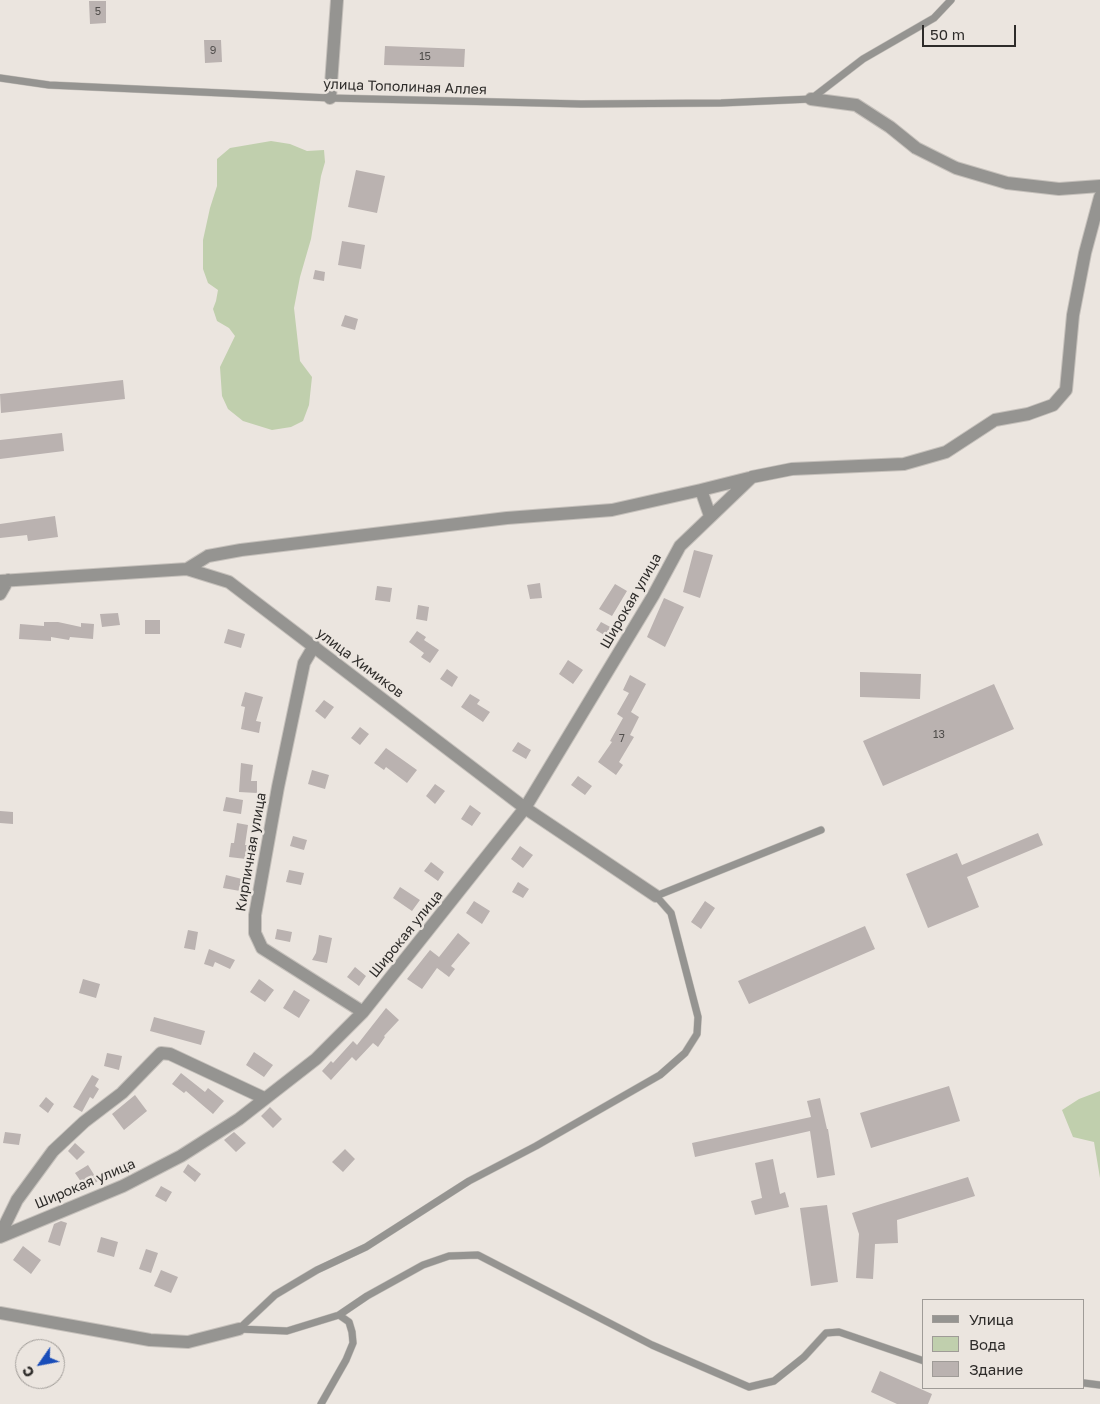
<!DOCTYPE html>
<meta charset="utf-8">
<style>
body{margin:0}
#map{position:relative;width:1100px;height:1404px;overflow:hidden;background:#ebe5df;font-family:"Golos Text",sans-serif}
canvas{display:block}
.legend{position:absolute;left:922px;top:1299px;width:162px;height:90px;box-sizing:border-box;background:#ebe5df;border:1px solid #9f9b97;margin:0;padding:6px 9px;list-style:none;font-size:15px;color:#2e2c2a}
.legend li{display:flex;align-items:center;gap:10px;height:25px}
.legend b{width:25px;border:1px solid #9f9b97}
.north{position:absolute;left:15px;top:1339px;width:50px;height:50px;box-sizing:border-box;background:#ebe5df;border:1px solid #9f9b97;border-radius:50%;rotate:237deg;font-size:14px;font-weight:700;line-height:20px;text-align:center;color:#2e2c2a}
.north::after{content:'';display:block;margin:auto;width:18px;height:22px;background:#194db9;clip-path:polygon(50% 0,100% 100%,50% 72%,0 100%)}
.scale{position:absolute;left:922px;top:25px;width:94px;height:22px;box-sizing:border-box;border:2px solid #2e2c2a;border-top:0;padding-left:6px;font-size:15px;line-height:18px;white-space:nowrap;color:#2e2c2a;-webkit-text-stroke:4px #ebe5df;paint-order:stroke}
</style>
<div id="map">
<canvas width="1100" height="1404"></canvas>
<ul class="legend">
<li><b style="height:6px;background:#959491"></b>Улица</li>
<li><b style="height:14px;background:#c0cfad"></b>Вода</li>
<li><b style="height:14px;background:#bab2b0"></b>Здание</li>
</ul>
<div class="north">С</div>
<div class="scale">50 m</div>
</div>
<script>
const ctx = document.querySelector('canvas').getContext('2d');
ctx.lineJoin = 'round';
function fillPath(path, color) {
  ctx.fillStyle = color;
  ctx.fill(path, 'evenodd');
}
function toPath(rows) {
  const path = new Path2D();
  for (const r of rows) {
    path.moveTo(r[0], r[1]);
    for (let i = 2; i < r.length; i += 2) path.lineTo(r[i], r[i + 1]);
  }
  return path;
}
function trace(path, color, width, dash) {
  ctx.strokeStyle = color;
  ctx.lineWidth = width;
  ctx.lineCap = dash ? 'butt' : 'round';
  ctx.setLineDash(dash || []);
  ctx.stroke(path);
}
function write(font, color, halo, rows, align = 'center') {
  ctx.font = font + ' "Golos Text",sans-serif';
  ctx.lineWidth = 5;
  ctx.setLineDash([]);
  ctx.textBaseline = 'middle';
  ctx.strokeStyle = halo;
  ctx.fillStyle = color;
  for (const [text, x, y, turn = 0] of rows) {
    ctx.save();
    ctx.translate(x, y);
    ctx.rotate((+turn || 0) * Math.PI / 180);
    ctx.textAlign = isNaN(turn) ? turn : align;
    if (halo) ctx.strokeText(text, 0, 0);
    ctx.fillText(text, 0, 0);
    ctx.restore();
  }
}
fillPath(toPath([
 [271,141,290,144,307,151,324,150,325,162,321,176,311,239,300,277,294,308,300,361,312,377,309,405,303,421,291,427,272,430,243,421,228,409,222,396,220,367,235,336,229,328,217,321,213,309,216,301,218,290,208,283,203,269,203,240,210,208,217,186,217,159,230,148],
 [1100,1091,1100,1178,1094,1142,1073,1137,1062,1110,1079,1099]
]), '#c0cfad');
fillPath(toPath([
 [89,1,106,1,106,23,90,24],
 [204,40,221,40,222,62,205,63],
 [385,46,465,49,464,67,384,65],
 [356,170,385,176,377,213,348,207],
 [342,241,365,245,361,269,338,265],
 [315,270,325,272,324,281,313,279],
 [345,315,358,319,355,330,341,326],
 [123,380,125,399,1,413,0,394],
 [62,433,64,451,0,459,0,440],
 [55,516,58,537,28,541,27,535,0,538,0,524],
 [694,550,713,555,700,598,683,592],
 [540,583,542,598,530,599,527,585],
 [615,584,627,591,612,616,599,609],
 [377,586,392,588,390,602,375,600],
 [664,598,684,607,665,647,647,637],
 [418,605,429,607,427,621,416,619],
 [118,613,120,625,102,627,100,614],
 [145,620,160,620,160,634,145,634],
 [44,622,58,622,81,627,81,623,94,624,93,639,70,637,69,640,51,637,51,641,19,639,20,624,44,626],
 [601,622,614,629,609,638,596,630],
 [228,629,245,634,241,648,224,643],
 [417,631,426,637,424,640,439,650,430,663,421,657,424,653,409,642],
 [568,660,583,670,573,684,559,674],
 [447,669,458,677,452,687,440,679],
 [860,672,921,674,920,699,860,697],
 [630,675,646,684,631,712,639,717,630,735,634,737,619,762,623,765,616,775,598,762,612,742,610,741,623,718,617,714,629,693,623,690],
 [994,684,1014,729,883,786,863,741],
 [245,692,263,697,256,721,261,722,259,733,241,729,245,707,241,706],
 [470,694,480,700,477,704,490,712,483,722,461,707],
 [324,700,334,707,325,719,315,711],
 [360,727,369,734,360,745,351,738],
 [518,742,531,750,526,759,512,751],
 [386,748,417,770,407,783,386,767,384,770,374,763],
 [241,763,253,765,251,781,257,781,257,793,239,792],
 [312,770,329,775,325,789,308,784],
 [578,776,592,786,585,795,571,785],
 [435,784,445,791,435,804,426,796],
 [226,797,243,800,241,814,223,811],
 [470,805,481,813,472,826,461,819],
 [0,811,13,812,13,824,0,823],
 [237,823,248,825,245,845,248,845,246,859,229,857,231,843,234,843],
 [1038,833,1043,845,967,877,979,907,928,928,906,874,957,853,962,865],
 [293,836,307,840,304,850,290,846],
 [520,846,533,855,523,868,511,859],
 [431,862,444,872,438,881,424,871],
 [289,870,304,873,301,885,286,882],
 [226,875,242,879,240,891,223,888],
 [518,882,529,889,523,898,512,892],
 [400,887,420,900,412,911,393,898],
 [474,901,490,911,482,924,466,913],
 [705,901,715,908,701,929,691,922],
 [865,926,875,949,749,1004,738,981],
 [277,929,292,932,290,942,275,939],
 [188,930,198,932,195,950,184,948],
 [458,933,470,943,451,966,455,969,449,977,437,968,422,989,407,979,430,950,439,957],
 [319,935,332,938,327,963,312,960,316,953],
 [209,949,235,960,230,969,215,962,213,967,204,964],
 [355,967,366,976,359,986,347,977],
 [83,979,100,984,96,998,79,993],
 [259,979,274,990,265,1002,250,992],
 [294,990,310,1000,299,1018,283,1008],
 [386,1008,399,1020,384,1036,385,1037,378,1047,373,1043,356,1061,352,1057,331,1080,322,1071,331,1061,333,1063,353,1041,357,1045],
 [154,1017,205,1031,201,1045,150,1031],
 [254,1052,273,1065,264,1077,246,1065],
 [107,1053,122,1056,119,1070,104,1066],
 [181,1073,205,1092,208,1088,224,1101,213,1114,186,1091,184,1093,172,1084],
 [92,1075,99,1079,95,1086,99,1089,93,1099,90,1097,82,1112,73,1107],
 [949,1086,960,1121,871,1148,860,1113],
 [135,1095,147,1111,124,1130,112,1114],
 [46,1097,54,1104,48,1113,39,1106],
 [820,1098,827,1129,828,1129,835,1175,817,1178,810,1131,695,1157,692,1143,811,1117,807,1101],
 [270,1107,282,1119,273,1128,261,1116],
 [5,1132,21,1134,19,1145,3,1143],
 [234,1132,246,1143,236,1152,224,1140],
 [75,1143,85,1152,77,1160,68,1151],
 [345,1149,355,1159,343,1172,332,1162],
 [773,1159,780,1194,785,1192,789,1207,755,1215,751,1201,762,1198,755,1163],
 [188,1164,201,1174,195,1182,183,1172],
 [88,1165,98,1181,86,1189,75,1173],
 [968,1177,975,1196,897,1220,898,1243,875,1244,873,1279,856,1278,859,1234,852,1213],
 [161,1186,172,1192,166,1202,155,1196],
 [827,1205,838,1282,811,1286,800,1208],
 [61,1221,67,1223,60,1246,48,1242,54,1224],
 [101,1237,118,1242,114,1257,97,1252],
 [23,1246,41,1260,31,1274,13,1260],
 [146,1249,158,1253,151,1273,139,1269],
 [161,1270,178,1277,171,1293,154,1286],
 [880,1371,932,1394,928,1404,897,1404,871,1392]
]), '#bab2b0');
const lane = toPath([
 [0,78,49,85,330,98,581,104,721,103,811,99,863,59,934,18,951,0],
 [239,1329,275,1295,317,1270,366,1247,469,1181,536,1146,660,1075,685,1053,697,1034,698,1017,671,913,656,896,821,830],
 [239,1329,287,1331,339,1315,367,1296,423,1265,449,1256,478,1255,652,1345,749,1387,774,1381,804,1357,826,1333,839,1332,924,1361],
 [1084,1383,1100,1385],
 [321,1404,346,1360,353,1343,352,1332,349,1322,339,1315]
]);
const street = toPath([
 [330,98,337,0],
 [811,99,856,105,890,127,916,148,956,168,1007,183,1059,189,1100,186],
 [701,490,749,478],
 [187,569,208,556,241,550,507,518,612,510,701,490,710,516],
 [0,581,187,569,229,582,525,808,656,896],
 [0,594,8,580],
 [314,646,304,663,278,787,255,915,255,933,262,948,363,1012],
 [0,1235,17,1200,53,1151,84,1122,122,1093,161,1053,170,1054,264,1098],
 [0,1237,123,1186,181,1156,239,1119,316,1059,363,1012,525,808,653,596,680,546,752,477,792,469,904,464,946,452,995,420,1028,414,1053,405,1066,390,1073,315,1085,253,1100,197],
 [0,1313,150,1340,188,1342,239,1329]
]);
trace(lane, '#c5c0bb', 8);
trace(street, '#c5c0bb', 14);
trace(lane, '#959491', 7);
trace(street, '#959491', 12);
write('11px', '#514e4c', null, [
 ["5",98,12],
 ["9",213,51],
 ["15",425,57],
 ["13",939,735],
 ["7",622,739]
]);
write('14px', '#2e2c2a', '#ebe5df', [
 ["улица Тополиная Аллея",405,87,2],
 ["Широкая улица",631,601,-60],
 ["улица Химиков",360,663,37],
 ["Кирпичная улица",251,852,-80],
 ["Широкая улица",406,934,-51],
 ["Широкая улица",85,1184,-23]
]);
</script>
